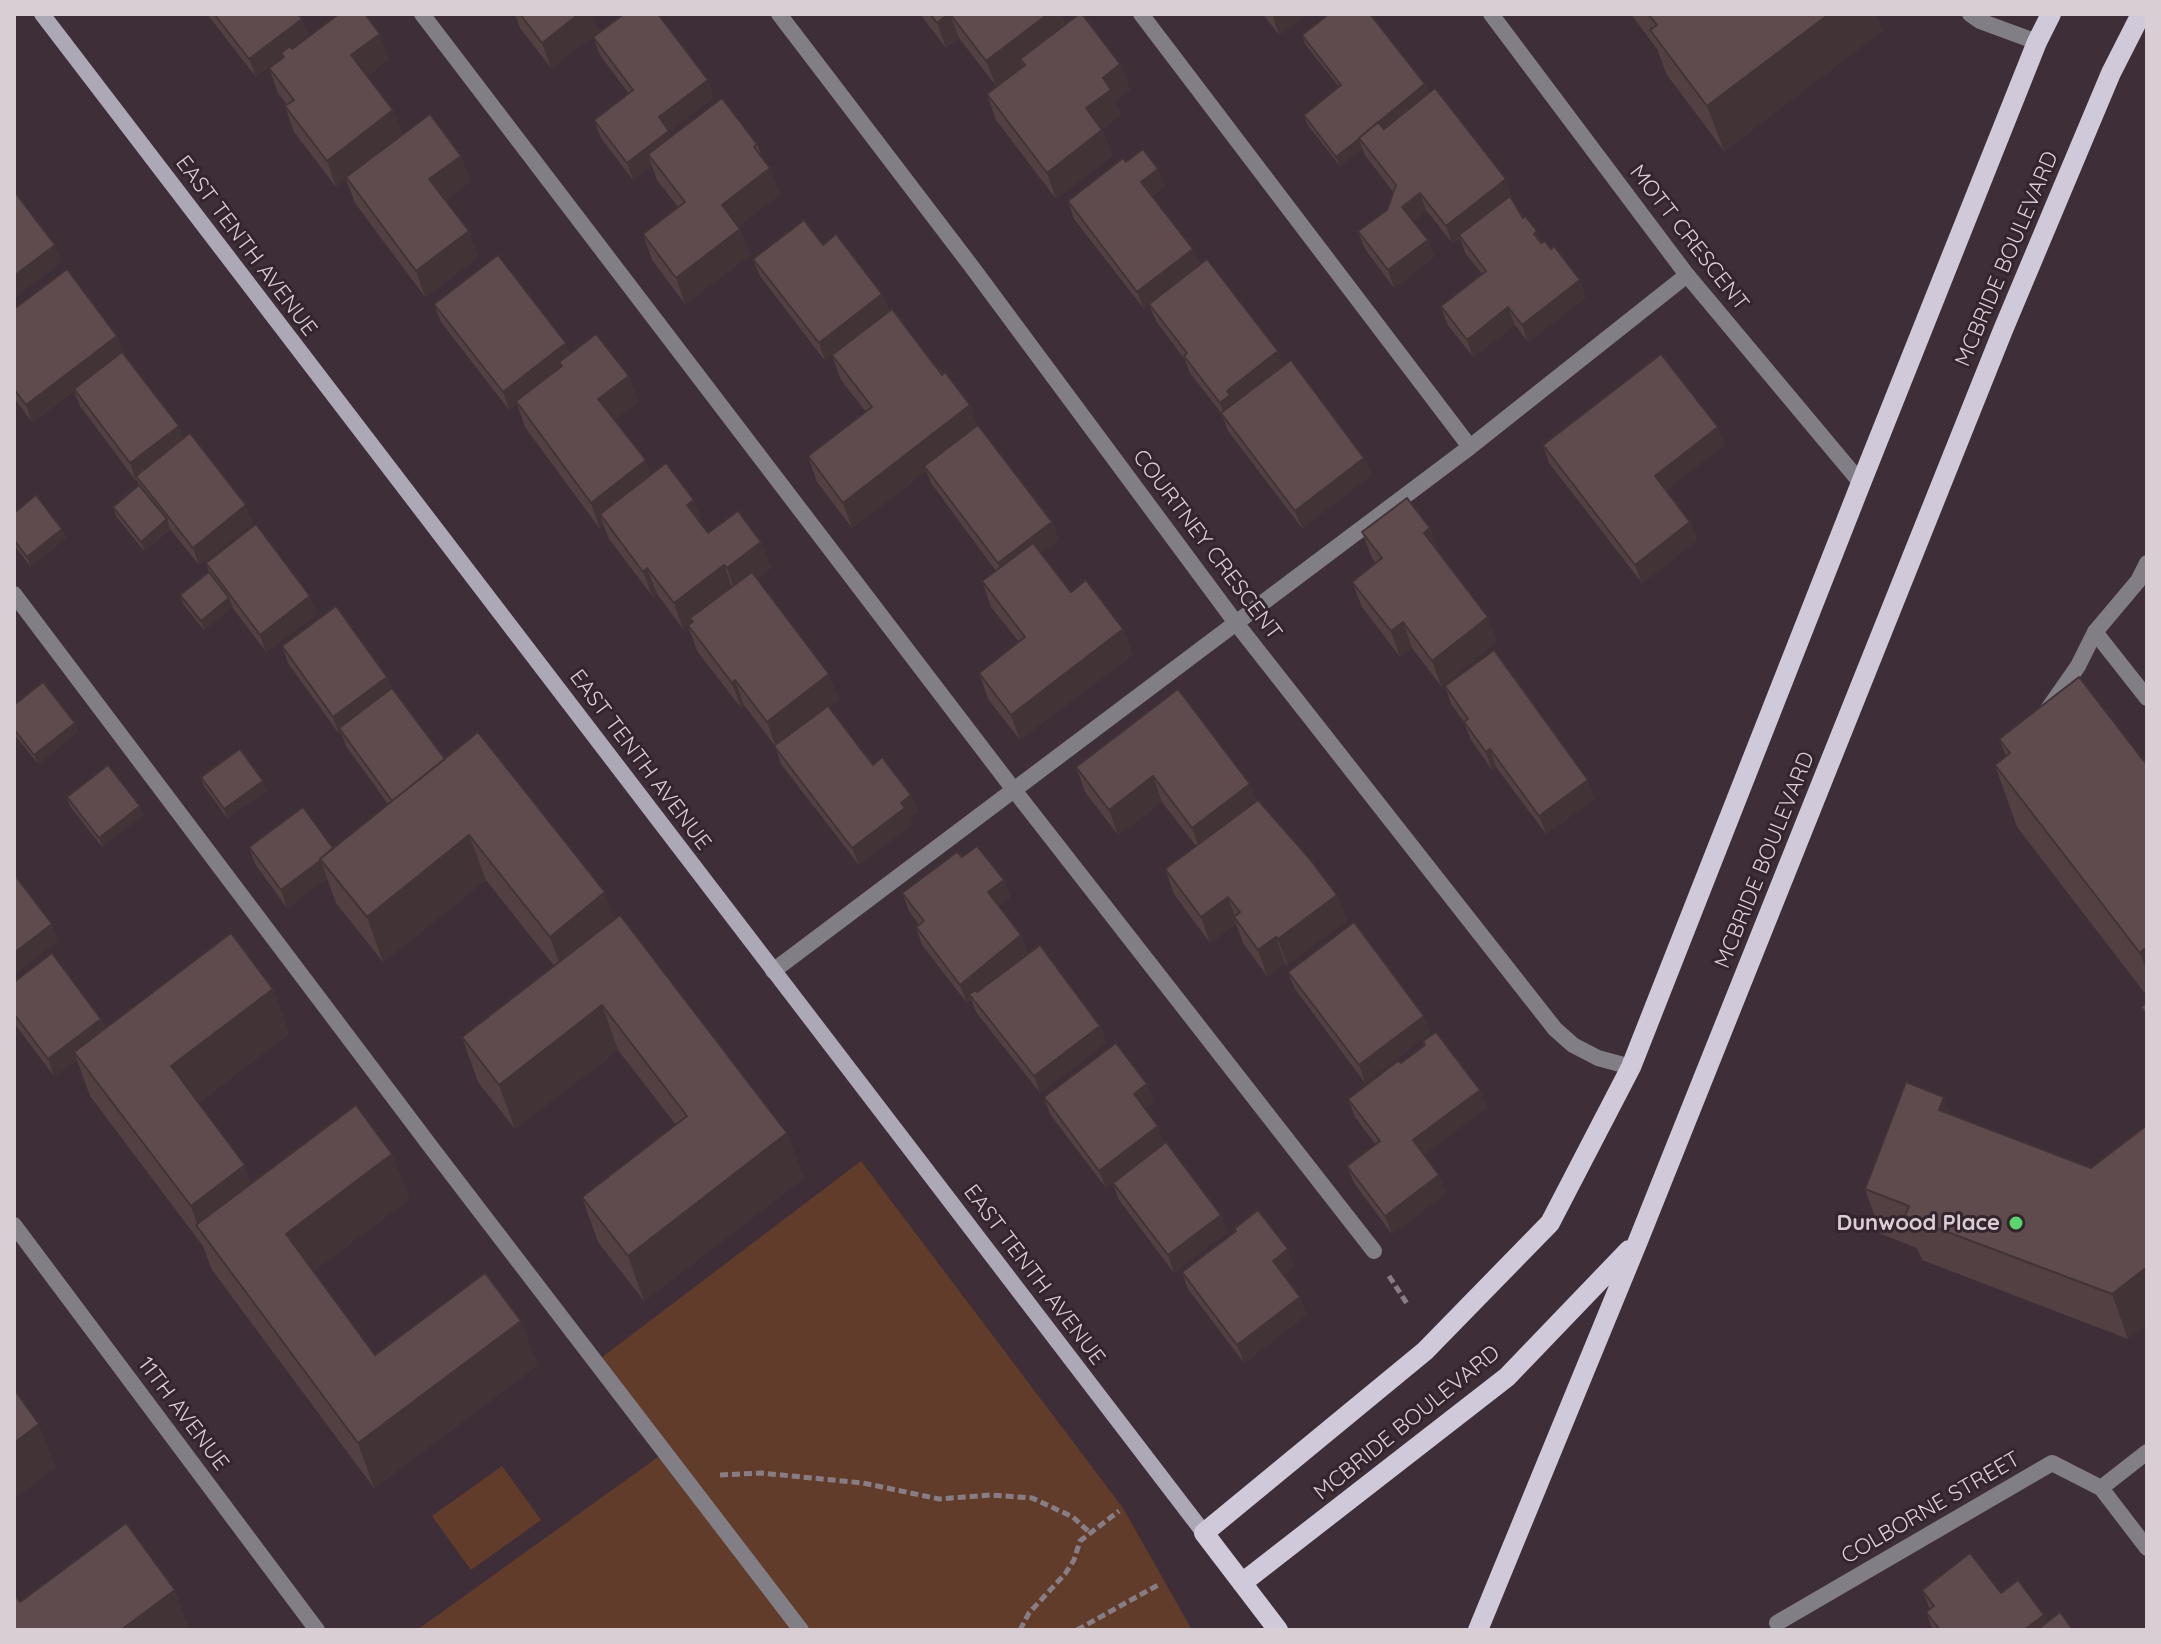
<!DOCTYPE html>
<style>
body{margin:0}
#map{position:relative;width:2161px;height:1644px;overflow:hidden;background:#3d2e38;font-family:Quicksand,sans-serif}
canvas{display:block}
.frame{position:absolute;inset:0;border:16px solid #d8ced4;pointer-events:none}
</style>
<div id="map">
<canvas width="2161" height="1644"></canvas>
<div class="frame"></div>
</div>
<script>
const ctx = document.querySelector('canvas').getContext('2d');
ctx.lineJoin = 'round';
function fillPath(path, color) {
  ctx.fillStyle = color;
  ctx.fill(path, 'evenodd');
}
function toPath(rows) {
  const path = new Path2D();
  for (const r of rows) {
    path.moveTo(r[0], r[1]);
    for (let i = 2; i < r.length; i += 2) path.lineTo(r[i], r[i + 1]);
  }
  return path;
}
function trace(path, color, width, dash) {
  ctx.strokeStyle = color;
  ctx.lineWidth = width;
  ctx.lineCap = dash ? 'butt' : 'round';
  ctx.setLineDash(dash || []);
  ctx.stroke(path);
}
function write(font, color, halo, rows, align = 'center') {
  ctx.font = font + ' Quicksand,sans-serif';
  ctx.lineWidth = 6;
  ctx.setLineDash([]);
  ctx.textBaseline = 'middle';
  ctx.strokeStyle = halo;
  ctx.fillStyle = color;
  for (const [text, x, y, turn = 0] of rows) {
    ctx.save();
    ctx.translate(x, y);
    ctx.rotate((+turn || 0) * Math.PI / 180);
    ctx.textAlign = isNaN(turn) ? turn : align;
    if (halo) ctx.strokeText(text, 0, 0);
    ctx.fillText(text, 0, 0);
    ctx.restore();
  }
}
fillPath(toPath([
 [861,1161,1123,1508,1192,1630,417,1630,665,1452,597,1361],
 [502,1466,541,1520,471,1570,432,1516]
]), '#623c2a');
trace(toPath([
 [1389,1276,1408,1305],
 [720,1475,761,1473,863,1483,939,1499,991,1495,1032,1498,1073,1517,1089,1532],
 [1020,1630,1029,1613,1065,1574,1074,1560,1080,1541,1119,1511],
 [1077,1630,1158,1585]
]), '#897d85', 5, [8, 4]);
trace(toPath([
 [422,14,1014,790,1374,1251],
 [1141,14,1470,447],
 [1970,14,1980,21,2037,42],
 [14,594,434,1151,801,1630],
 [2048,709,2078,666,2095,632,2138,581,2147,563],
 [773,971,1470,447,1687,275]
]), '#817e86', 16);
trace(toPath([
 [779,14,972,267,1236,623,1555,1029,1573,1045,1598,1058,1631,1067],
 [1491,14,1687,275,1861,483],
 [2095,632,2147,698],
 [14,1225,317,1630],
 [2101,1488,2147,1548],
 [1777,1623,2052,1463,2101,1488,2147,1452]
]), '#817e86', 16);
trace(toPath([
 [42,14,1204,1533]
]), '#ada8b5', 16);
trace(toPath([
 [1242,1583,1507,1377,1629,1250],
 [1278,1630,1204,1533,1425,1351,1550,1223,1631,1067,1861,483,2037,42,2051,14],
 [1478,1630,1638,1241,2003,330,2111,73,2141,14]
]), '#cfc9d9', 20);
fillPath(toPath([
 [207,14,298,14,302,19,308,37,389,59,367,76,393,110,402,135,471,181,445,200,469,231,478,257,425,297,355,203,346,179,336,187,294,132,285,106,287,105,278,93,269,68,283,58,282,56,256,77],
 [515,14,595,14,593,16,599,32,551,68,520,28],
 [920,14,1061,14,1065,25,1120,64,1130,90,1115,101,1120,115,1102,129,1112,156,1056,199,996,120,987,94,1022,66,996,86,959,38,946,48],
 [1263,14,1307,14,1279,35],
 [1631,14,1876,14,1882,31,1724,151,1667,75,1657,49],
 [1302,35,1425,84,1428,93,1512,197,1511,198,1523,218,1586,297,1528,342,1515,325,1473,357,1447,324,1441,306,1482,274,1465,253,1460,238,1452,243,1426,210,1413,221,1428,240,1434,257,1394,288,1365,249,1358,231,1387,210,1393,192,1365,155,1362,148,1340,166,1307,124,1304,115,1339,87,1305,44],
 [593,37,714,97,669,132,671,136,757,144,762,157,780,194,738,226,740,229,750,255,685,304,652,260,643,234,678,207,657,180,652,166,633,180,601,138,594,120,629,94,600,55],
 [1126,162,1158,169,1165,186,1152,196,1193,249,1199,265,1278,351,1283,366,1364,458,1371,475,1302,528,1228,431,1222,414,1190,373,1185,360,1156,321,1149,305,1144,309,1074,219,1068,201],
 [823,245,882,294,889,311,970,405,977,426,1052,522,1058,540,1041,553,1071,592,1123,629,1132,655,1020,740,988,699,979,673,1019,642,991,607,982,581,996,571,931,483,926,471,852,528,817,482,808,456,866,412,841,380,832,355,825,361,760,276,753,259],
 [434,304,629,376,638,402,614,420,651,475,703,526,708,533,761,542,771,568,757,578,839,700,829,707,873,765,911,795,918,812,909,819,911,825,859,865,781,764,775,746,744,705,741,708,697,651,688,625,692,622,683,629,657,594,653,597,609,539,604,526,600,529,525,427,517,404,509,410,441,322],
 [14,309,117,336,124,353,123,354,179,426,183,439,253,523,199,565,170,529,144,551,116,516,113,507,139,485,137,480,136,481,80,406,74,391,32,422,14,398],
 [1718,427,1724,445,1666,490,1690,522,1697,540,1642,583,1549,463,1543,445],
 [14,513,62,529,66,538,30,566,14,545],
 [1430,528,1439,553,1488,617,1497,642,1441,686,1412,648,1400,657,1362,607,1352,582,1376,563,1372,558,1362,532],
 [206,563,317,614,266,652,232,607,204,630,183,604,180,595,209,572],
 [282,646,387,677,392,689,445,759,615,919,804,1178,644,1301,598,1242,582,1197,676,1125,618,1050,515,1129,478,1082,462,1037,554,966,486,880,383,962,336,903,327,878,287,908,255,864,249,847,333,848,388,804,346,746,341,733,339,734,288,663],
 [1445,686,1595,798,1546,834,1496,767,1492,770,1471,740,1464,722,1451,704],
 [14,705,78,732,38,764,14,734],
 [1999,739,2147,765,2147,996,2017,827,1995,765,2006,756],
 [1076,767,1250,784,1256,801,1337,895,1347,921,1287,965,1285,963,1267,976,1243,943,1236,924,1210,943,1174,894,1165,869,1196,846,1162,802,1118,835,1085,792],
 [201,777,267,790,227,818,204,786],
 [67,797,140,806,143,815,102,847,70,806],
 [962,857,1004,880,1010,898,999,906,1021,935,1027,953,1000,975,1100,1026,1106,1043,1040,1093,976,1012,971,999,967,1003,922,945,916,927,919,925,909,911,902,893],
 [1288,972,1424,1016,1430,1033,1365,1083,1295,989],
 [14,982,101,1019,105,1028,273,989,289,1033,198,1103,251,1183,392,1154,409,1199,313,1271,375,1355,521,1321,537,1366,374,1488,212,1270,203,1246,90,1096,77,1060,54,1076,14,1023],
 [1423,1041,1480,1090,1487,1107,1423,1155,1439,1175,1446,1193,1392,1234,1354,1183,1347,1166,1376,1145,1355,1117,1348,1099,1401,1063,1424,1045],
 [1147,1084,1153,1102,1145,1108,1165,1144,1221,1215,1227,1232,1174,1273,1119,1200,1113,1183,1106,1188,1050,1114,1044,1097],
 [1950,1114,2091,1168,2128,1339,1922,1260,1917,1248,1881,1234,1865,1189],
 [1234,1229,1288,1249,1294,1267,1284,1275,1307,1314,1244,1363,1188,1289,1182,1272,1235,1232],
 [1922,1590,2001,1593,2044,1615,2047,1622,2073,1630,1933,1630,1926,1612,1930,1610]
]), '#524042');
fillPath(toPath([
 [579,14,595,14,593,16,599,32,551,68,542,43],
 [948,14,950,14,959,38,946,48,937,23],
 [1048,14,1061,14,1067,32,1020,59,1022,66,996,86,986,61],
 [1277,14,1307,14,1279,35,1273,17],
 [1829,14,1876,14,1882,31,1724,151,1707,106],
 [302,19,308,37,256,77,249,59],
 [380,34,389,59,360,81,351,55],
 [1120,64,1130,90,1115,101,1120,115,1095,134,1086,108,1103,78],
 [708,80,714,97,669,132,675,148,648,154,652,166,633,180,627,163,659,117],
 [1425,84,1428,93,1365,146,1359,139],
 [393,110,402,136,336,187,327,161],
 [1102,130,1112,156,1056,199,1047,173],
 [1359,139,1362,148,1340,166,1336,157],
 [461,156,471,181,439,205,429,179],
 [770,168,780,194,731,231,722,205],
 [1158,169,1165,186,1147,199,1141,182],
 [1506,179,1512,197,1452,243,1446,226],
 [1420,193,1426,210,1408,225,1402,207],
 [740,229,750,255,685,304,676,278],
 [469,231,478,257,425,297,416,271],
 [1428,240,1434,257,1394,288,1388,270],
 [55,245,61,263,14,299,14,276],
 [1193,249,1199,266,1144,309,1137,292],
 [1580,280,1586,297,1528,342,1522,325],
 [882,294,889,312,825,361,819,343],
 [1508,307,1515,325,1473,357,1467,340],
 [117,336,124,353,32,422,26,405],
 [566,343,572,361,559,362,562,369,509,410,503,392],
 [1278,351,1284,369,1226,421,1220,403,1227,391],
 [629,376,638,402,608,425,598,399],
 [970,405,979,431,924,466,926,471,852,528,843,503],
 [179,426,185,444,136,476,136,481,130,463],
 [1718,427,1724,445,1661,494,1655,476],
 [1364,458,1371,475,1302,528,1295,511],
 [646,460,655,486,600,514,604,526,600,529,591,503],
 [694,500,703,526,687,505],
 [246,505,253,523,199,565,193,548],
 [167,519,170,528,144,551,141,542],
 [1052,522,1058,540,1004,581,998,563],
 [1690,522,1697,540,1642,583,1635,565],
 [1430,528,1439,554,1424,533],
 [62,529,66,538,30,566,27,557],
 [761,542,771,568,736,594,727,568],
 [724,565,733,590,690,618,692,622,683,629,674,603],
 [647,568,657,594,653,597,643,572],
 [310,596,317,614,266,652,260,635],
 [229,598,233,607,204,630,201,621],
 [1488,617,1497,642,1441,686,1432,661],
 [1403,622,1412,648,1400,657,1391,631],
 [1123,629,1132,655,1020,740,1011,715],
 [829,674,839,700,776,747,767,722],
 [387,677,394,695,339,728,341,733,339,734,333,717],
 [735,680,744,705,741,708,732,683],
 [75,723,78,732,38,764,34,755],
 [1490,749,1496,767,1492,770,1486,752],
 [1153,776,1162,802,1118,835,1109,810],
 [1588,780,1595,798,1546,834,1539,816],
 [263,781,267,790,227,818,224,809],
 [1250,784,1259,809,1201,853,1192,828],
 [911,795,918,812,909,819,911,825,859,865,852,848],
 [140,806,143,815,102,847,99,838],
 [469,835,486,880,383,962,367,917],
 [321,861,327,878,287,908,281,890],
 [1004,880,1010,898,994,909,988,892],
 [605,892,621,937,566,981,550,937],
 [1337,895,1347,921,1287,965,1278,939],
 [1228,897,1237,922,1234,917,1236,924,1210,943,1201,917],
 [52,924,58,942,14,975,14,953],
 [1021,935,1027,953,972,998,969,994,971,999,967,1003,960,985],
 [1276,937,1285,963,1267,976,1258,950],
 [2147,947,2147,973,2140,953],
 [273,989,289,1033,187,1111,171,1066],
 [602,1005,618,1050,515,1129,499,1085],
 [1424,1016,1430,1033,1365,1083,1359,1065],
 [101,1019,108,1036,74,1052,77,1060,54,1076,48,1059],
 [1100,1026,1106,1043,1040,1093,1034,1076],
 [1147,1084,1153,1102,1140,1112,1134,1094],
 [1480,1090,1487,1107,1419,1158,1413,1140],
 [1944,1097,1960,1141,1939,1110],
 [1158,1126,1165,1144,1106,1188,1099,1171],
 [787,1133,804,1178,644,1301,628,1256],
 [392,1154,409,1199,302,1279,286,1234],
 [245,1165,261,1210,199,1230,191,1206],
 [1439,1175,1446,1193,1392,1234,1385,1216],
 [1221,1215,1227,1232,1174,1273,1168,1255],
 [1288,1249,1294,1267,1279,1279,1273,1261],
 [2147,1267,2147,1324,2128,1339,2112,1294],
 [1300,1297,1307,1314,1244,1363,1237,1345],
 [521,1321,537,1366,374,1488,358,1443],
 [39,1424,56,1468,14,1499,14,1443],
 [175,1590,190,1630,121,1630],
 [2044,1615,2050,1630,2024,1630]
]), '#423436');
const building = toPath([
 [214,14,298,14,302,19,249,59,214,14],
 [339,14,365,14,380,34,351,55,393,110,327,161,285,106,294,100,269,68,284,57,281,53,290,46,292,49,339,14],
 [520,14,579,14,542,43,520,14],
 [624,14,658,14,708,80,659,117,669,131,627,163,594,120,633,90,593,37,624,14],
 [930,14,948,14,937,23,930,14],
 [950,14,1048,14,986,61,950,14],
 [1079,14,1082,14,1120,64,1103,78,1111,90,1086,108,1102,130,1047,173,987,94,1025,65,1020,59,1079,14],
 [1329,14,1370,14,1425,84,1359,138,1359,139,1336,157,1304,115,1341,85,1302,35,1329,14],
 [1648,14,1829,14,1707,106,1650,30,1657,25,1648,14],
 [1435,88,1506,179,1446,226,1420,193,1402,207,1428,240,1388,270,1358,231,1387,210,1396,185,1359,138,1378,122,1384,129,1435,88],
 [722,98,757,144,754,147,770,168,722,205,740,229,676,278,643,234,685,202,648,154,722,98],
 [430,114,461,156,429,179,469,231,416,271,346,177,430,114],
 [1143,149,1158,169,1141,182,1193,249,1137,292,1068,201,1123,158,1126,162,1143,149],
 [14,191,55,245,14,276,14,191],
 [1510,196,1523,218,1525,216,1537,231,1534,234,1541,243,1545,241,1551,249,1554,246,1580,280,1522,325,1508,307,1467,340,1441,306,1486,271,1459,235,1510,196],
 [804,220,823,245,836,234,882,294,819,343,753,259,804,220],
 [498,255,566,343,503,392,434,304,498,255],
 [1207,259,1278,351,1227,391,1230,395,1220,403,1184,356,1187,353,1149,304,1207,259],
 [67,269,117,336,26,405,14,389,14,309,67,269],
 [892,309,942,375,945,372,970,405,843,503,808,456,872,407,832,355,892,309],
 [596,334,629,376,598,399,646,460,591,503,516,401,562,366,559,362,596,334],
 [122,352,179,426,130,463,74,389,122,352],
 [1661,354,1718,427,1655,476,1690,522,1635,565,1543,445,1661,354],
 [1291,360,1364,458,1295,511,1221,413,1291,360],
 [978,425,1052,522,998,563,924,466,978,425],
 [190,433,246,505,193,548,136,476,190,433],
 [666,463,694,500,687,505,708,533,738,511,761,542,727,568,724,565,674,603,647,568,643,572,600,514,666,463],
 [139,485,167,519,141,542,113,507,139,485],
 [36,495,62,529,27,557,14,540,14,513,36,495],
 [1407,498,1430,528,1424,533,1488,617,1432,661,1403,622,1391,631,1352,582,1382,558,1362,532,1407,498],
 [256,524,310,596,260,635,206,563,256,524],
 [1033,543,1071,592,1086,580,1123,629,1011,715,979,673,1025,637,982,581,1033,543],
 [209,572,229,598,201,621,180,595,209,572],
 [752,572,829,674,767,722,735,680,732,683,688,625,693,622,690,618,752,572],
 [336,606,387,677,333,717,282,646,336,606],
 [1494,650,1588,780,1539,816,1490,749,1486,752,1464,722,1468,719,1445,686,1494,650],
 [2079,677,2147,765,2147,947,2140,953,1995,765,2010,753,1999,739,2079,677],
 [43,682,75,723,34,755,14,729,14,705,43,682],
 [392,688,445,759,392,801,339,728,392,688],
 [1178,689,1250,784,1192,828,1153,776,1109,810,1076,767,1178,689],
 [828,706,873,765,882,757,911,795,901,803,905,808,852,848,774,746,828,706],
 [478,732,605,892,550,937,469,835,367,917,320,859,478,732],
 [240,749,263,781,224,809,201,777,240,749],
 [108,765,140,806,99,838,67,797,108,765],
 [1258,800,1309,858,1337,895,1278,939,1276,937,1258,950,1234,917,1240,912,1228,897,1201,917,1165,869,1258,800],
 [303,807,333,848,320,859,321,860,281,890,249,847,303,807],
 [977,846,1004,880,988,892,1021,935,960,985,916,927,924,921,902,893,957,852,962,857,977,846],
 [14,874,52,924,14,953,14,874],
 [620,915,787,1133,628,1256,582,1197,687,1116,602,1005,499,1085,462,1037,620,915],
 [1354,922,1424,1016,1359,1065,1288,972,1354,922],
 [231,933,273,989,171,1066,245,1165,191,1206,74,1052,231,933],
 [1040,945,1100,1026,1034,1076,969,994,976,990,977,992,1040,945],
 [52,953,101,1019,48,1059,14,1014,14,982,52,953],
 [2147,1002,2147,1015,2141,1007,2147,1002],
 [1436,1032,1480,1090,1413,1140,1439,1175,1385,1216,1347,1166,1380,1141,1348,1099,1398,1061,1401,1063,1425,1045,1423,1041,1436,1032],
 [1116,1043,1147,1084,1134,1094,1158,1126,1099,1171,1044,1097,1116,1043],
 [1906,1082,1944,1097,1939,1110,2091,1168,2147,1125,2147,1267,2112,1294,1905,1216,1909,1206,1865,1189,1906,1082],
 [356,1105,392,1154,286,1234,375,1355,485,1273,521,1321,358,1443,196,1225,356,1105],
 [1166,1142,1221,1215,1168,1255,1113,1183,1166,1142],
 [1258,1210,1288,1249,1273,1261,1300,1297,1237,1345,1182,1272,1236,1231,1234,1229,1258,1210],
 [14,1389,39,1424,14,1443,14,1389],
 [126,1523,175,1590,121,1630,14,1630,14,1594,20,1602,126,1523],
 [1970,1553,2001,1593,2018,1580,2044,1615,2024,1630,1940,1630,1926,1612,1934,1606,1922,1590,1970,1553],
 [2060,1612,2073,1630,2037,1630,2060,1612]
]);
fillPath(building, '#5f4b4d');
trace(building, '#423436', 2);
for (const [x, y, r, color] of [
 [2016,1223,8,"#5bd56e"]
]) {
  const dot = new Path2D();
  dot.arc(x, y, r, 0, 2 * Math.PI);
  ctx.fillStyle = color;
  ctx.fill(dot);
  trace(dot, '#33242e', 3);
}
write('22px', '#d8ced4', '#33242e', [
 ["MOTT CRESCENT",1689,238,52],
 ["EAST TENTH AVENUE",246,246,53],
 ["MCBRIDE BOULEVARD",2007,259,-67],
 ["COURTNEY CRESCENT",1207,545,53],
 ["EAST TENTH AVENUE",640,760,53],
 ["MCBRIDE BOULEVARD",1765,860,-68],
 ["EAST TENTH AVENUE",1034,1275,53],
 ["11TH AVENUE",183,1414,53],
 ["MCBRIDE BOULEVARD",1407,1423,-39],
 ["COLBORNE STREET",1931,1508,-30]
]);
write('bold 22px', '#d8ced4', '#33242e', [
 ["Dunwood Place",2000,1223]
], 'right');
</script>
